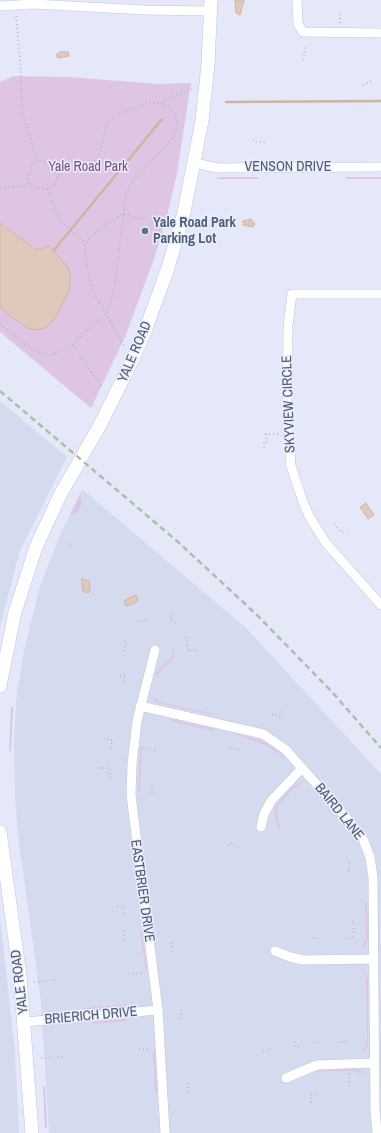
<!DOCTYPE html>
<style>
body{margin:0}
canvas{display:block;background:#e4e8f9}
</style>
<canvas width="381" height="1133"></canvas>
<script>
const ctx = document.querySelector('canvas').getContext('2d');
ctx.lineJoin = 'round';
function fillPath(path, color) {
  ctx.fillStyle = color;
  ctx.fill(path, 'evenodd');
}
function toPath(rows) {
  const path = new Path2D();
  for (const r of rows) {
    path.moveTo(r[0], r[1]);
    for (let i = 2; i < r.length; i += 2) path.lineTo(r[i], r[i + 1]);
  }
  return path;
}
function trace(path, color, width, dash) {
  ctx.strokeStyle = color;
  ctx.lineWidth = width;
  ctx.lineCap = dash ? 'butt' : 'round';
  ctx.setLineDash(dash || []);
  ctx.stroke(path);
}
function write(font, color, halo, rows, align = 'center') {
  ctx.font = font + ' "Archivo Narrow",sans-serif';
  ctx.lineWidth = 3;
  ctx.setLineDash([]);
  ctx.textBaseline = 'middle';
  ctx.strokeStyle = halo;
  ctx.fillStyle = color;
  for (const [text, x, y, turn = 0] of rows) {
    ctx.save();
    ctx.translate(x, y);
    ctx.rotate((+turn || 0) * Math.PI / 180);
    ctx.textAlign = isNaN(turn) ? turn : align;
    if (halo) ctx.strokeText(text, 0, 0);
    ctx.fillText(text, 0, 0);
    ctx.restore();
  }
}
fillPath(toPath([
 [0,401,67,457,19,553,0,628],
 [82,489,246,628,381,774,381,1133,49,1133,41,1002,18,835,15,797,14,737,17,691,24,651,40,586,61,533],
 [0,916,15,1053,19,1133,0,1133]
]), '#d4dbef');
fillPath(toPath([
 [14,76,69,77,158,84,191,83,177,173,168,212,154,259,125,337,91,408,0,332,0,82],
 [221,177,258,177,258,179,214,179],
 [346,177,381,177,381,179,346,179],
 [80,495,82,502,80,508,75,514,70,515],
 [175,646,173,659,157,675,155,674,159,669,171,658],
 [155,698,160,702,213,714,212,715,162,704,155,701,154,699],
 [11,707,13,707,11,751,9,751],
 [170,719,214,729,213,731,170,721],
 [237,734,256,739,268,744,280,752,288,763,281,755,266,745,236,735],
 [140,748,142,748,140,791,138,791],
 [300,783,300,785,293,789,278,806,276,812,280,826,279,832,274,813,276,806,292,787],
 [365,903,367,903,368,939,364,948,363,947,366,938],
 [140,932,142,932,147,970,146,971],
 [364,971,368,979,368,1044,365,1052,363,1051,367,1042,366,978,363,972],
 [126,1004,126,1006,85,1010,85,1008],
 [126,1019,126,1021,93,1024,93,1022],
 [153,1050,155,1050,157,1092,155,1092],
 [356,1069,363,1072,362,1074,354,1071,329,1071,316,1073,316,1071],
 [45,1086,47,1128,45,1128,43,1086]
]), '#dfc5e4');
const water = toPath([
 [235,0,244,0,240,15,236,13,235,0],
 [60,52,68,52,69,56,58,58,56,55,60,52],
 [251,219,255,224,253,227,243,225,243,221,251,219],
 [0,223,35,249,42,249,49,245,68,268,70,273,70,289,57,315,47,327,37,330,28,328,11,317,0,307,0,223],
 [366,503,374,515,368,519,360,507,366,503],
 [82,579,89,581,90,590,88,593,83,591,82,579],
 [136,595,138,601,128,606,125,605,125,600,136,595]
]);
fillPath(water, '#e0c9bc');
trace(water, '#d0b4a3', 1);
trace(toPath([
 [226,102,381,101],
 [54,250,162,119]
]), '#d0b4a3', 2.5);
const street = toPath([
 [297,0,298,24,303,32,381,33],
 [0,6,33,4,144,10,211,11],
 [195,163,218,168,381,167],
 [381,294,292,294,288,325,287,419,291,466,302,499,309,516,326,543,381,605],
 [155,650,137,721,132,764,131,795,158,1010,165,1133],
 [140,706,263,734,286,750,350,822,363,839,370,857,373,878,375,1110,377,1133],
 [261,827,264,814,271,801,302,768],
 [275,951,290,957,303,960,374,959],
 [25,1022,158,1010],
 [286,1078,317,1065,374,1063]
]);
const secondary = toPath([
 [0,686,15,612,36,547,60,495,100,425,129,367,145,331,168,268,184,212,202,121,208,64,211,0],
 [0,832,20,976,32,1133]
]);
trace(street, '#bfc7d9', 10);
trace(secondary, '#bdc7dd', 14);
trace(toPath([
 [16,16,21,71,22,111,37,160,32,165,28,178,29,184,34,187,48,189,54,186,60,172,58,167,50,161,37,160],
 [340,23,340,11],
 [303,60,306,47],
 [363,85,373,80],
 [163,103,170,97,192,89],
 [253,139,256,142,266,142],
 [0,188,18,187,29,184],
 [48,189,59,220,86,243],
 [0,324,32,349,40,353,49,355,61,352,73,344,106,314,110,306,115,283,126,194,135,178,175,135,178,127,176,116,170,108,160,103,145,104,116,115,107,123,100,153,94,162,79,170,60,172],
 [73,345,94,376,103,387],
 [124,345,92,290,89,279,85,246,89,238,96,232,122,214,147,220],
 [265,434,278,434],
 [264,448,264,442,267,442,266,434],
 [334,524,341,532,347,532],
 [67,544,74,547],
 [174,614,170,618,176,624],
 [138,622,148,619],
 [186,637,188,651,198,650],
 [124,651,127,642,124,641],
 [120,676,125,677,123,682],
 [272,714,281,717,283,710],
 [107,739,112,740,111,749],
 [142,748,156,749],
 [230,748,240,750,240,751],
 [99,768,110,768,110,780],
 [152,786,152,795],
 [228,846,232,843,238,848],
 [348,871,350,870,349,861],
 [117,907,123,906,124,916],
 [123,931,125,942],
 [313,938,318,938,318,935],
 [345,939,351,938,353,936,355,923,352,922],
 [171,943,173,952,174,952],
 [128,974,144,972],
 [34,982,56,980],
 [181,1010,181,1019,183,1019],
 [294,1042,296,1047,301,1046],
 [338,1042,346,1042,347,1039],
 [313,1043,319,1042],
 [139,1049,151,1049],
 [263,1051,264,1052,272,1048],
 [41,1058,62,1057],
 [349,1073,349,1089],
 [188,1083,188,1094],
 [311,1103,311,1095,318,1092]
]), '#a3b4cf', 1.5, [1, 3]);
trace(street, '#fff', 9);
trace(secondary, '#fff', 13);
trace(toPath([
 [0,391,177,541,256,614,333,693,381,748]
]), '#abc0a5', 2.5, [6, 4]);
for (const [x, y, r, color] of [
 [145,231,4,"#5c6f8a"]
]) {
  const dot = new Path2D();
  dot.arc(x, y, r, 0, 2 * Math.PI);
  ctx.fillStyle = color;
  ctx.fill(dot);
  trace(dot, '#eaedfc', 1.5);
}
write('14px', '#7a4d7d', '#eaedfc', [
 ["Yale Road Park",88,167]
]);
write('14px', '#4d5b6e', '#eaedfc', [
 ["VENSON DRIVE",288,167],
 ["YALE ROAD",135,352,-67],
 ["SKYVIEW CIRCLE",289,404,-92],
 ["BAIRD LANE",339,812,51],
 ["EASTBRIER DRIVE",142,891,82],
 ["YALE ROAD",20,982,-97],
 ["BRIERICH DRIVE",91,1016,-5]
]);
write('bold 14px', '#4e5e75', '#eaedfc', [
 ["Yale Road Park",153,223],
 ["Parking Lot",153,239]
], 'left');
</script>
